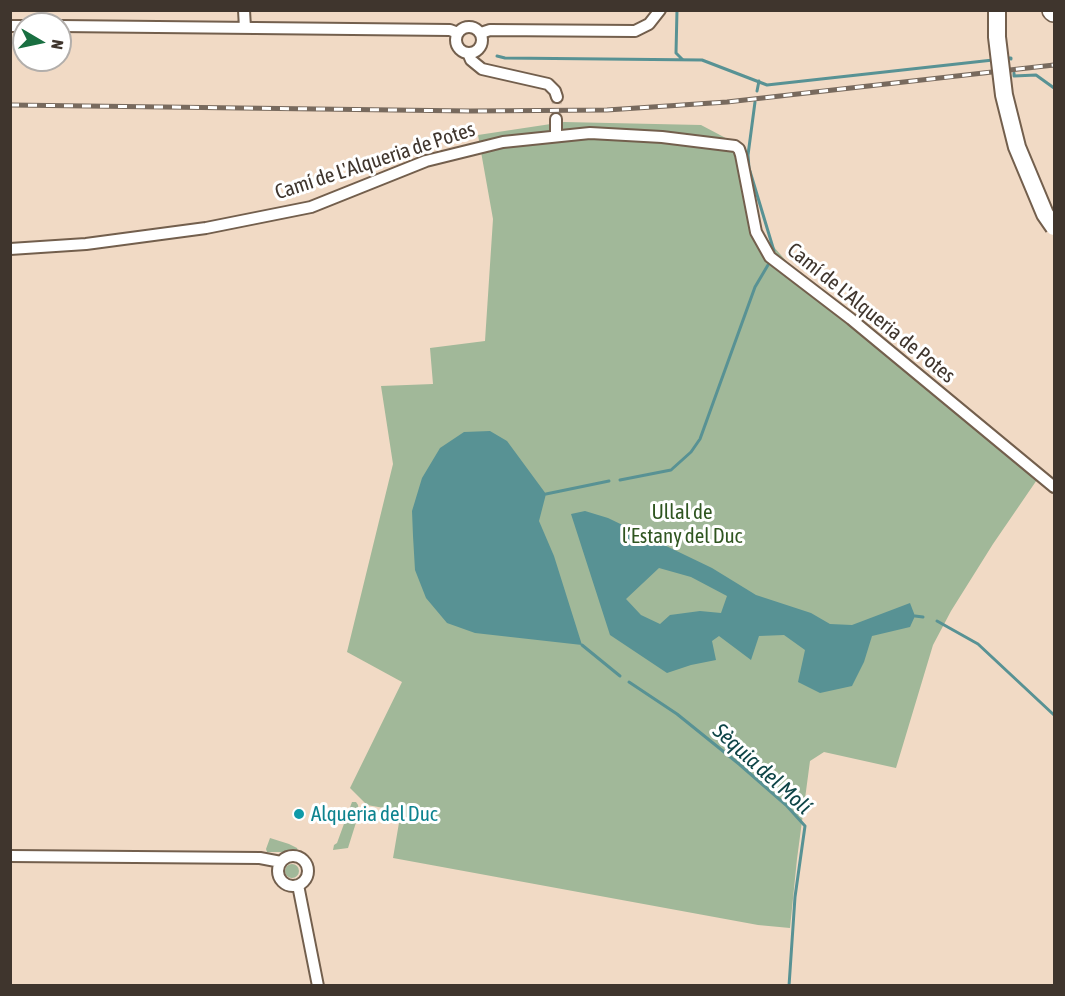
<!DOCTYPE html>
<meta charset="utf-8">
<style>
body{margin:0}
#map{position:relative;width:1065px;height:996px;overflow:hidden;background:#f1dac5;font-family:"Asap Condensed",sans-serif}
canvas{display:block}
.frame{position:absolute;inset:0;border:12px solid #3f352d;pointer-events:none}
.north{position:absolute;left:12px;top:12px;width:60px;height:60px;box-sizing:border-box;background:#fff;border:2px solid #b2aeab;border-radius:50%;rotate:99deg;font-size:16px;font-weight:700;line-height:24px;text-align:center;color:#3f352d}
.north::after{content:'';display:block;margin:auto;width:21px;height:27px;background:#196f41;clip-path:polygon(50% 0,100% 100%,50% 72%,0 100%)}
</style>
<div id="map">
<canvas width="1065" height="996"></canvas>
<div class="frame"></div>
<div class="north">N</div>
</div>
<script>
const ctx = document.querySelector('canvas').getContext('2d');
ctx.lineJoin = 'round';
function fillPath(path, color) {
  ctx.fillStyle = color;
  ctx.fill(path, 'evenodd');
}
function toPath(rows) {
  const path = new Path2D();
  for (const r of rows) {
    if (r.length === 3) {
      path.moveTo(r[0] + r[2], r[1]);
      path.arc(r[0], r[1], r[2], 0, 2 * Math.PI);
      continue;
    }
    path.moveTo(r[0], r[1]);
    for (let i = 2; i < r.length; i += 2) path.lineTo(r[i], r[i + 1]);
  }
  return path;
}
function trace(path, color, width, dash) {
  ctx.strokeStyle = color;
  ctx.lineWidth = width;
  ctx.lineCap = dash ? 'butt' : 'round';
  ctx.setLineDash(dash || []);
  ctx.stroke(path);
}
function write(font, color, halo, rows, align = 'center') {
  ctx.font = font + ' "Asap Condensed",sans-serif';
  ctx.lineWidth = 6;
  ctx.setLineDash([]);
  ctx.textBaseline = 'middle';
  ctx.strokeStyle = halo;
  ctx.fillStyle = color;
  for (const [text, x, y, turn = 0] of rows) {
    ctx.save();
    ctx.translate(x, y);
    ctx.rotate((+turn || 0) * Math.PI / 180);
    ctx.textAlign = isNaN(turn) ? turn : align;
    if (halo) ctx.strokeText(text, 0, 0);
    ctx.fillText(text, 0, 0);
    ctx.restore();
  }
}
fillPath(toPath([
 [564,122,701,125,739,145,759,230,794,270,1043,471,993,544,951,611,933,645,896,768,824,752,810,761,797,859,790,928,758,925,393,858,401,811,367,805,350,788,402,682,347,652,393,464,381,386,433,384,430,348,485,341,493,219,478,135],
 [352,802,356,802,358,805,359,813,348,848,333,850,334,845,337,843],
 [270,838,289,844,297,848,298,851,296,852,267,852,266,849],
 [292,871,7]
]), '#a1b899');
fillPath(toPath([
 [490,431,507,441,546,494,539,521,554,556,582,645,475,633,447,623,426,598,415,570,413,536,412,511,422,478,440,448,464,432],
 [585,511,608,518,712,568,756,595,811,613,830,624,852,625,910,603,915,616,910,627,872,636,864,662,852,686,820,693,798,682,805,650,784,635,759,636,751,660,719,636,712,641,716,660,691,665,667,673,610,635,571,514],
 [659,568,691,577,727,596,721,613,700,611,670,615,660,624,641,615,626,599]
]), '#589294');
trace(toPath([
 [677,10,676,53,683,60],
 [497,56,505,58,702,60,767,85,993,60],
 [1005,58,1011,58,1011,59],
 [1014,73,1014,76,1036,75,1054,88],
 [757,91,759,81],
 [755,102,748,155,749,168,774,251],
 [620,480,671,470,691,452,700,439,755,287,768,265],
 [546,494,609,481],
 [915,616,923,617],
 [937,621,978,644,1054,715],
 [582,645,620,676],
 [629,682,677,714,739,764,786,805,805,826,795,897,789,986]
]), '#589294', 3);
trace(toPath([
 [556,119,557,97]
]), '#cdb9a7', 10, [10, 5]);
const street = toPath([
 [244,10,245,28],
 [10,26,24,26],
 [60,26,450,30,458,33],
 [469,40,13],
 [481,33,490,30,635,31,649,24,660,10],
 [468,53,471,60,482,69,548,84,555,91,557,97],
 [556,136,556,119],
 [10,249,86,244,206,228,311,207,426,161,503,142,590,133,662,137,735,146,739,149,741,155,756,232,770,257,851,319,1054,487],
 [10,856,260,858,281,862],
 [293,871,15],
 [298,885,318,986]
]);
const highway = toPath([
 [1053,10,1054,11]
]);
trace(street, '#735f4d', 14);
trace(highway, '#735f4d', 24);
trace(street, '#fff', 10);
trace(highway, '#fff', 21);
const rail = toPath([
 [10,105,470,111,607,110,727,102,1054,65]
]);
trace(rail, '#786a5e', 5);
trace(rail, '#fff', 3, [9]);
const secondaryBridge = toPath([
 [997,10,997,37,1004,95,1017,147,1045,214,1054,227]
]);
trace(secondaryBridge, '#735f4d', 20, []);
trace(secondaryBridge, '#fff', 16);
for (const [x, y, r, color] of [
 [299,814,6,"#0f9aa8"]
]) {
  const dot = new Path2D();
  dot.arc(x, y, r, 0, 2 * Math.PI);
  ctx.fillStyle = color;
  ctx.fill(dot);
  trace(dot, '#fff', 2);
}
write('21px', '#3f352d', '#fff', [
 ["Camí de L'Alqueria de Potes",375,161,-18],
 ["Camí de L'Alqueria de Potes",871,313,39]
]);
write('21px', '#2f5520', '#fff', [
 ["Ullal de",682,512],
 ["l’Estany del Duc",682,536]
]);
write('21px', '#0d838f', '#fff', [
 ["Alqueria del Duc",311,814]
], 'left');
write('italic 22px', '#0e4547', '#fff', [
 ["Sèquia del Molí",762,769,42]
]);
</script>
